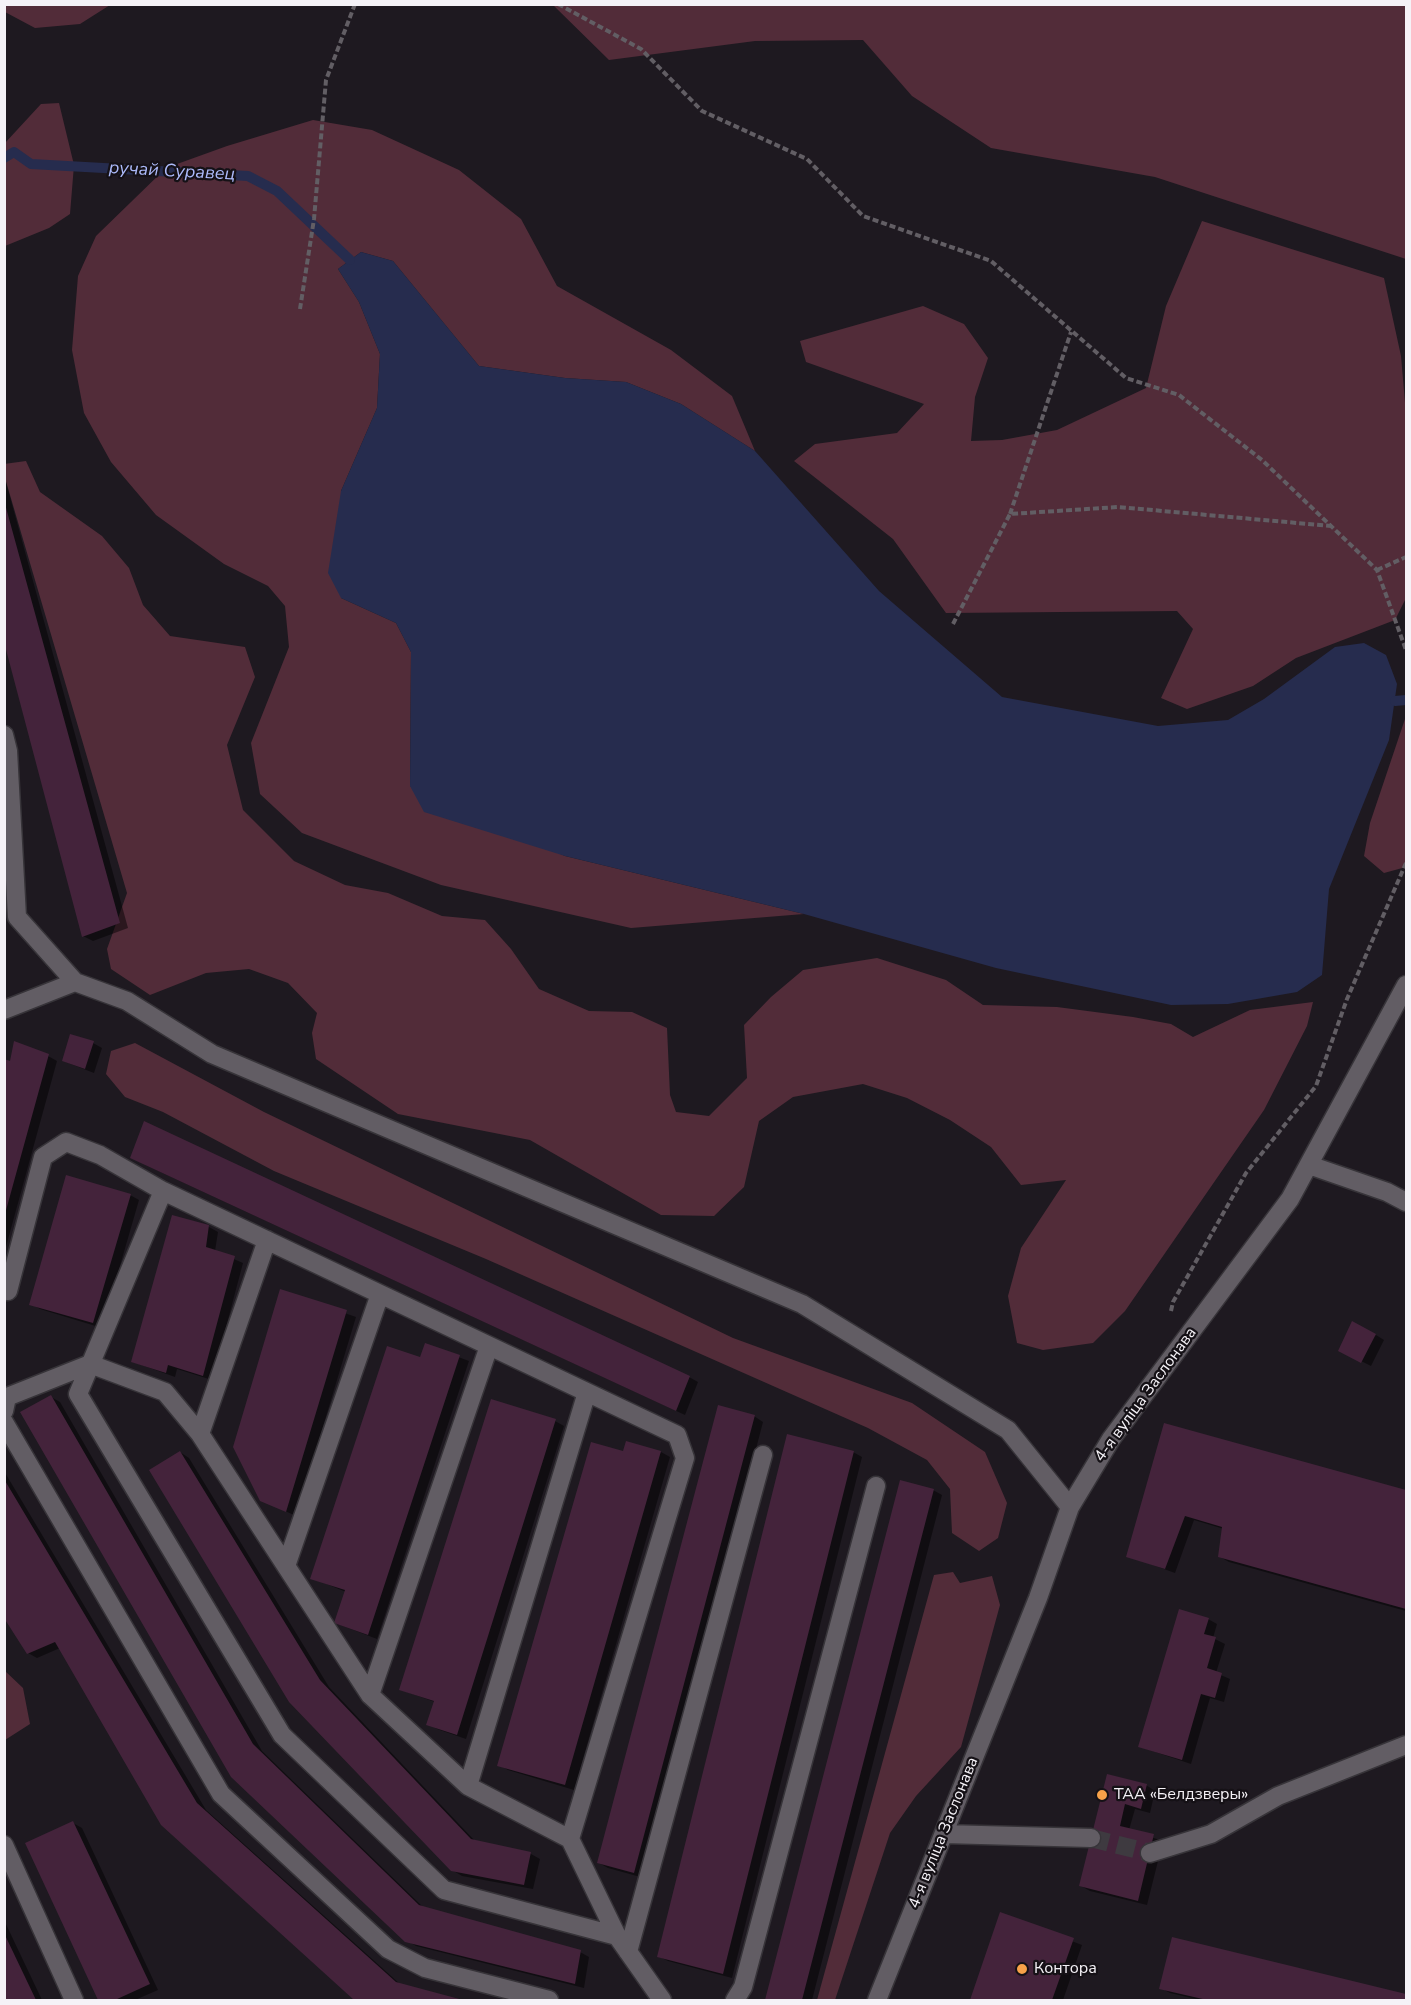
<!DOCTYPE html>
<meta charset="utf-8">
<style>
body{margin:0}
#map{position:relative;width:1411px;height:2005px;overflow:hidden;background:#1e1920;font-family:"Nunito Sans",sans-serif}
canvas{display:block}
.frame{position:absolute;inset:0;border:6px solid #f5f2f7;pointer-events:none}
</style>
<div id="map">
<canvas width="1411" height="2005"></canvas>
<div class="frame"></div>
</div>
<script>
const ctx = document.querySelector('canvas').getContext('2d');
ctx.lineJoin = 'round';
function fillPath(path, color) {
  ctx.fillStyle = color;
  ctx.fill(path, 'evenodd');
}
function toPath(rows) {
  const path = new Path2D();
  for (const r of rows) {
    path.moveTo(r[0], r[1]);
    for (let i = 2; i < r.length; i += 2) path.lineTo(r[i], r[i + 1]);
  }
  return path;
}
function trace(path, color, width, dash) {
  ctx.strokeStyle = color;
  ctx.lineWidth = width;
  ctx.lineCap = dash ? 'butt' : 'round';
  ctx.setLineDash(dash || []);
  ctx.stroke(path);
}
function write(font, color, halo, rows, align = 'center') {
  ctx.font = font + ' "Nunito Sans",sans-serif';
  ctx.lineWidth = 4.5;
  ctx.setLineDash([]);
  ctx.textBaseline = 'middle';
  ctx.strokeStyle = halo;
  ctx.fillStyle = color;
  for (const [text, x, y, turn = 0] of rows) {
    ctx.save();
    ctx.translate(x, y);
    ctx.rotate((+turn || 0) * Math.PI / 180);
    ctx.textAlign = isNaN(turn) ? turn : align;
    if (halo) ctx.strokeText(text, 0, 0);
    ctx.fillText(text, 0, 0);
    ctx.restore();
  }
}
fillPath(toPath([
 [4,5,5,4,110,5,80,24,35,28,5,12],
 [553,5,1406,5,1406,259,1155,177,991,148,912,96,863,40,755,41,609,60],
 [59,103,74,165,70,214,49,228,5,246,5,143,41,104],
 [313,120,372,130,459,170,521,219,557,286,671,350,732,396,755,451,681,404,626,382,565,378,479,366,393,261,361,252,338,269,359,302,380,354,377,408,341,491,341,598,396,623,411,652,410,786,565,856,804,914,631,928,441,885,302,833,260,794,251,743,289,647,285,606,268,586,224,564,156,515,111,462,84,413,72,350,78,276,96,236,166,168,227,146],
 [1202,221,1384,278,1401,356,1406,414,1406,598,1395,620,1296,658,1253,686,1187,709,1161,698,1193,629,1177,611,946,613,893,539,794,461,815,444,897,433,924,404,806,362,800,341,923,306,964,324,988,358,975,397,971,441,1002,440,1057,430,1146,388,1166,306],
 [26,461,40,492,102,536,129,568,143,605,170,636,245,647,255,677,227,745,243,810,294,861,345,885,388,893,442,916,485,920,511,949,539,989,589,1011,632,1012,667,1028,670,1095,676,1112,709,1116,747,1078,744,1025,771,997,803,970,877,958,946,980,983,1005,1057,1007,1133,1017,1171,1024,1193,1037,1250,1010,1313,1002,1307,1026,1264,1110,1125,1311,1093,1343,1043,1350,1017,1343,1008,1296,1021,1248,1066,1180,1021,1185,991,1147,950,1120,907,1098,863,1084,793,1097,759,1121,744,1187,714,1216,661,1215,530,1140,398,1114,316,1059,312,1033,317,1013,288,983,249,969,206,973,150,995,111,969,107,949,127,893,5,478,4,464],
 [1406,716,1406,867,1384,873,1364,856,1370,823],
 [135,1043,264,1112,733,1338,912,1403,985,1452,1007,1503,998,1538,979,1551,952,1533,950,1489,927,1460,868,1428,486,1259,274,1171,163,1112,125,1097,106,1074,111,1051],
 [953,1572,960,1583,992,1576,1000,1605,961,1747,916,1796,890,1833,835,2000,817,2000,934,1575],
 [4,1670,23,1688,30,1724,5,1740]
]), '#522c39');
fillPath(toPath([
 [361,252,393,261,479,366,565,378,626,382,681,404,755,451,879,591,1002,697,1158,726,1228,720,1264,699,1335,647,1364,643,1386,655,1397,684,1389,740,1329,889,1322,975,1297,992,1228,1004,1171,1005,996,968,804,914,565,856,424,812,410,786,411,652,396,623,341,598,328,573,341,491,377,408,380,354,359,302,338,269]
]), '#262c4e');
fillPath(toPath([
 [4,475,128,928,93,941,83,936,4,636],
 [93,1043,102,1048,94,1073,63,1061],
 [48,1056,57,1061,4,1254,4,1061,11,1063],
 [141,1163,689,1377,698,1382,685,1415],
 [130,1195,139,1200,102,1328,40,1309,31,1304],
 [173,1217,209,1227,218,1232,215,1251,243,1263,212,1380,177,1369,175,1377,133,1362],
 [281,1291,356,1317,296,1516,261,1500],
 [1376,1335,1384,1340,1371,1366,1349,1355],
 [426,1345,469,1361,377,1639,335,1623,346,1592,312,1578],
 [51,1397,60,1402,262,1751,424,1908,580,1952,589,1957,584,1988,416,1946,406,1940,233,1776],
 [754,1416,763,1422,644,1878,608,1868,599,1863],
 [555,1421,564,1426,466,1739,437,1729,428,1724,435,1702,401,1690],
 [1165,1425,1406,1492,1406,1611,1229,1562,1220,1557,1224,1529,1194,1520,1175,1573,1128,1556],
 [180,1452,189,1458,329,1687,476,1842,531,1854,540,1859,533,1889,462,1876,452,1870,290,1702],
 [661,1452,670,1457,574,1790,508,1770,499,1765],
 [853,1452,862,1457,732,1978,668,1961,658,1956],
 [4,1471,206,1810,400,1984,460,2000,356,2000,163,1824,60,1648,37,1658,28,1653,4,1615],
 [901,1481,933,1490,942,1495,812,2000,767,2000],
 [1208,1619,1217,1624,1213,1638,1225,1644,1216,1673,1230,1679,1224,1702,1210,1698,1191,1764,1140,1747],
 [1108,1776,1146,1785,1155,1791,1150,1813,1135,1809,1129,1830,1163,1841,1147,1905,1090,1891,1081,1886],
 [73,1823,82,1828,158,1990,135,2000,100,2000,27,1844],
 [1001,1914,1082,1945,1063,2000,971,2000],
 [4,1920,42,2000,4,2000],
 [1173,1939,1406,1995,1406,2000,1200,2000,1170,1993,1161,1988]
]), '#0007');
trace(toPath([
 [4,158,14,152,31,164,248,176,277,191,350,260],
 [1395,701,1406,700]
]), '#262c4e', 10);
fillPath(toPath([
 [5,504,120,923,82,937,4,642],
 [70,1034,94,1041,85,1069,62,1061],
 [14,1041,49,1054,5,1214,4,1059,10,1061],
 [144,1121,690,1376,676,1411,130,1158],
 [66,1175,131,1194,93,1323,29,1305],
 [172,1215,209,1225,206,1247,235,1256,203,1376,168,1365,166,1373,131,1362],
 [280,1289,347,1310,286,1512,260,1501,233,1447],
 [1352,1321,1376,1334,1361,1363,1338,1351],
 [425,1343,460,1355,368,1635,334,1623,345,1590,310,1579,387,1346,420,1357],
 [51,1395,253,1744,419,1905,581,1950,575,1984,405,1942,231,1777,20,1412],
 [491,1399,556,1419,457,1735,426,1725,434,1701,399,1690],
 [718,1405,755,1415,634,1873,597,1863],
 [1164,1423,1406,1490,1406,1609,1218,1557,1222,1527,1185,1516,1165,1569,1126,1557],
 [787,1434,854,1451,723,1974,657,1957],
 [626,1441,661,1451,565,1785,497,1766,591,1442,623,1451],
 [180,1451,320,1680,471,1839,531,1852,524,1885,451,1871,289,1702,149,1470],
 [4,1479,197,1803,396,1982,463,2000,354,2000,161,1825,55,1642,27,1654,4,1618],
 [900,1480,934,1489,802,2000,765,2000],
 [1179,1609,1209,1618,1204,1634,1216,1637,1207,1668,1222,1673,1215,1698,1201,1694,1182,1760,1138,1747],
 [1107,1774,1147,1784,1141,1809,1125,1804,1120,1826,1154,1834,1138,1901,1079,1886],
 [73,1821,150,1984,115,2000,98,2000,25,1843],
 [1000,1912,1074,1938,1052,2000,970,2000],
 [4,1933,36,2000,4,2000],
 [1172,1937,1406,1994,1406,2000,1207,2000,1159,1989]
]), '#44233b');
trace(toPath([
 [1091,1838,1150,1853]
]), '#3e3a40', 18, [18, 9]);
const minor = toPath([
 [4,735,8,751,17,917,75,982],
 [4,1010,75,982,127,1001,212,1054,802,1304,1008,1430,1070,1507],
 [1309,1165,1387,1192,1406,1202],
 [8,1291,43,1157,66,1142,100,1155,163,1191],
 [4,1411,7,1397,90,1364,165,1392,200,1434,370,1695,468,1786],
 [4,1422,221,1794,388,1949,425,1968,549,2000],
 [200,1434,267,1240],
 [286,1566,380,1294],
 [370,1695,489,1346],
 [944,1834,1091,1838],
 [570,1839,468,1786,587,1392],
 [4,1845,74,2000],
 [1150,1853,1211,1834,1278,1796,1406,1745],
 [617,1936,444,1890,282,1735,78,1394,163,1191,677,1435,685,1458,570,1839,617,1936,662,2000],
 [628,1952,763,1455],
 [735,2000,743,1987,876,1486],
 [877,2000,1038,1598,1070,1507,1111,1439,1290,1199,1406,985]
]);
trace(minor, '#373439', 21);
trace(toPath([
 [558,4,641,49,702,111,807,159,863,216,991,261,1126,378,1179,395,1262,460,1377,570,1406,650],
 [300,309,314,219,326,80,355,4],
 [1010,514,1071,332],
 [1377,570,1406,557],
 [953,624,1010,514,1118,507,1331,526],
 [1171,1311,1173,1302,1246,1173,1316,1086,1347,999,1406,863]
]), '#625e64', 4, [6, 3]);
trace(minor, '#625d64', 18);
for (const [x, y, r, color] of [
 [1102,1795,6,"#f7a149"],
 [1022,1969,6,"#f7a149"]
]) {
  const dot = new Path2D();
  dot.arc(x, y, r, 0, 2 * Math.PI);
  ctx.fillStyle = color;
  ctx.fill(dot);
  trace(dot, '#151116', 2);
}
write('16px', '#f5f2f7', '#151116', [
 ["4-я вуліца Заслонава",1146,1395,-54],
 ["4-я вуліца Заслонава",944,1833,-68]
]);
write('16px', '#f5f2f7', '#151116', [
 ["ТАА «Белдзверы»",1114,1795],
 ["Контора",1034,1969]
], 'left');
write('italic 18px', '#acbafa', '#151116', [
 ["ручай Суравец",172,172,3]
]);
</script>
